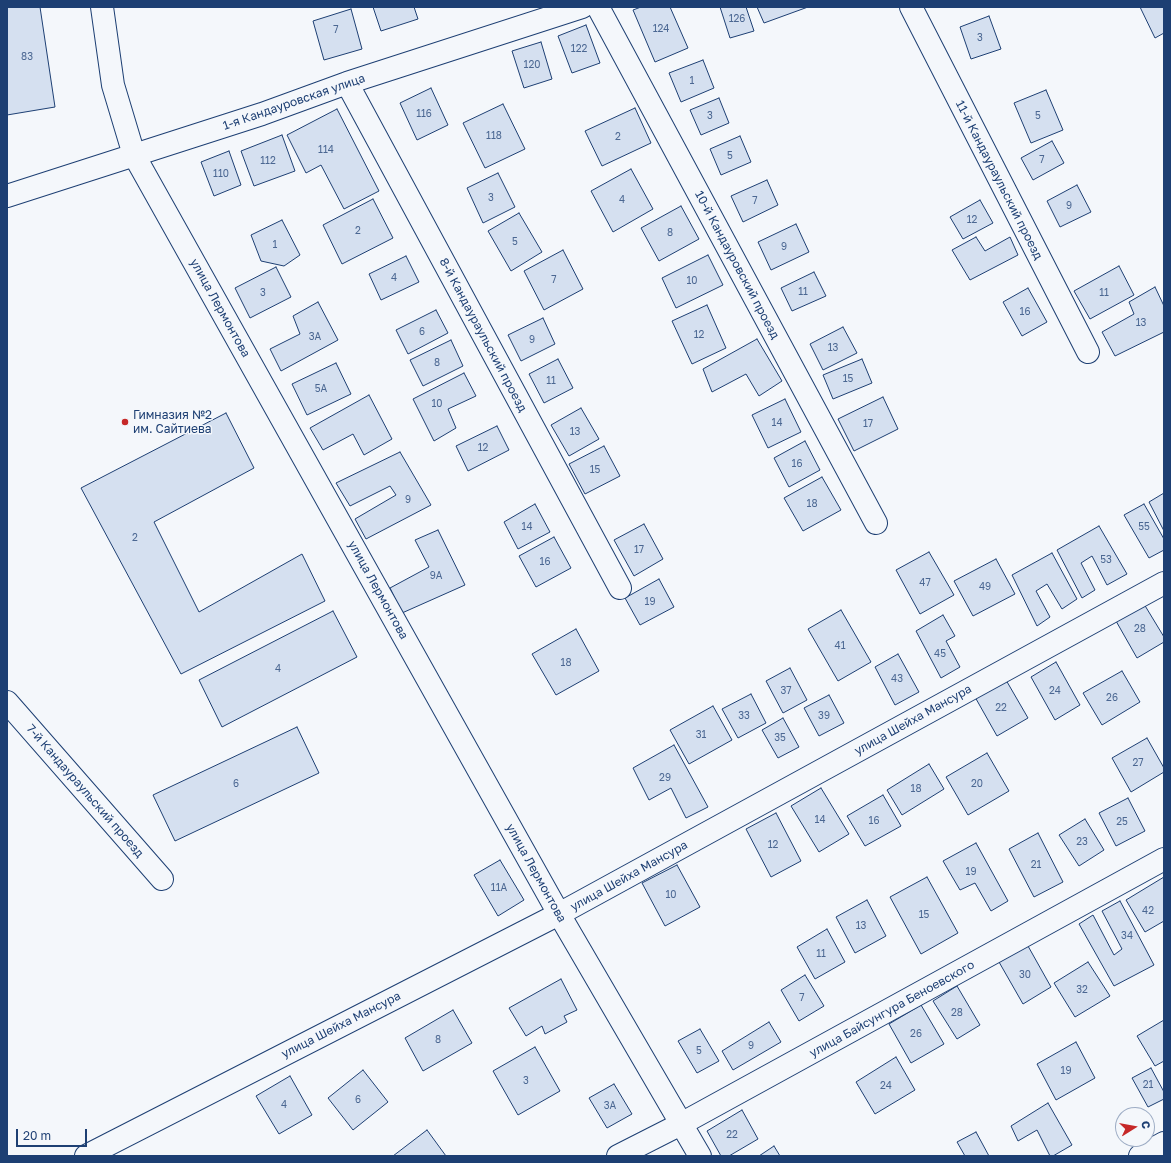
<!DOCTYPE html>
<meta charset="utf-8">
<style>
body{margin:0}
#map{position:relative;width:1171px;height:1163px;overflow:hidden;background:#f4f7fb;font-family:"Golos Text",sans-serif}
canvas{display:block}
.frame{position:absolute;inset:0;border:8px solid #1d3f73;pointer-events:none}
.north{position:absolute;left:1115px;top:1107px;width:40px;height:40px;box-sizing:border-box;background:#f4f7fb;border:1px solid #9eadc5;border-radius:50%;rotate:79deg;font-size:11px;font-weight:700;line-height:16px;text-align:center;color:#1d3f73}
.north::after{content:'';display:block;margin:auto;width:14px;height:18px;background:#c62828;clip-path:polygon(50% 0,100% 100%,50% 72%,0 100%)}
.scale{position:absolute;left:16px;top:1129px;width:71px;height:18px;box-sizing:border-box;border:2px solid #1d3f73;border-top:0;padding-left:5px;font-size:12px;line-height:14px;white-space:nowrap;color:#1d3f73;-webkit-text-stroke:3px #f4f7fb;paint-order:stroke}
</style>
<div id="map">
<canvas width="1171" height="1163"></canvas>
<div class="frame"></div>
<div class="north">С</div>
<div class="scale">20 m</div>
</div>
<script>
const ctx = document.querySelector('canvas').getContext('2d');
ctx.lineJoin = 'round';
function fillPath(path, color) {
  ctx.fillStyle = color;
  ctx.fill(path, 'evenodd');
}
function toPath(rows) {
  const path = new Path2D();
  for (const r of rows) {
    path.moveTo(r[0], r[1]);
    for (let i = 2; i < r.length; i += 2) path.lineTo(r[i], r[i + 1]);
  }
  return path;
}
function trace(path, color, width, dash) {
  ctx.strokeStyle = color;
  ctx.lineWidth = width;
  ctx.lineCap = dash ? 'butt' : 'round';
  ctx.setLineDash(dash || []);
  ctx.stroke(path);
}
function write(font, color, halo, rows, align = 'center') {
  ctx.font = font + ' "Golos Text",sans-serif';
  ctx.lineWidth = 3;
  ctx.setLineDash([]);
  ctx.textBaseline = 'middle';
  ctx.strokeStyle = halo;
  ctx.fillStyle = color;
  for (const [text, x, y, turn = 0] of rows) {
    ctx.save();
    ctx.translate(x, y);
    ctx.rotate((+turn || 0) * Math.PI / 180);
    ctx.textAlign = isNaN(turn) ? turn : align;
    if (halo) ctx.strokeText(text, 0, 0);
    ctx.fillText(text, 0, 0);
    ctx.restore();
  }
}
const building = toPath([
 [7,7,40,7,55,107,7,115,7,7],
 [373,7,414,7,418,19,381,31,373,7],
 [641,7,670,7,688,48,655,62,633,10,641,7],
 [720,7,746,7,754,31,730,38,720,7],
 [757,7,808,7,764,23,757,7],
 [1140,7,1164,7,1164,33,1155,38,1140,7],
 [351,9,362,49,324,60,313,21,351,9],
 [989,16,1001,49,971,59,960,27,989,16],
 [586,25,600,63,572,73,558,36,586,25],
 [541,42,552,79,524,88,512,51,541,42],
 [703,60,714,88,681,102,669,73,703,60],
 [431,88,448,125,417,140,400,103,431,88],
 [1046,90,1063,130,1031,143,1014,103,1046,90],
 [719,98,729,123,701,135,690,110,719,98],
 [503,104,525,149,485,168,463,123,503,104],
 [635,108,651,143,602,166,585,131,635,108],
 [337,109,379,191,344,209,321,165,306,173,287,135,337,109],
 [282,135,295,171,254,186,241,151,282,135],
 [740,136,751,162,721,175,710,149,740,136],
 [1052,141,1064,163,1033,180,1021,158,1052,141],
 [229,151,241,185,214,196,201,162,229,151],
 [631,169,653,209,613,232,591,191,631,169],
 [498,173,515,207,483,223,467,188,498,173],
 [767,180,778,205,743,222,731,196,767,180],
 [1077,185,1091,212,1060,227,1047,201,1077,185],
 [373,199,393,238,342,264,323,225,373,199],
 [980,200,993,223,963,239,950,217,980,200],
 [681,206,699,239,659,261,641,228,681,206],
 [519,213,542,252,511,271,488,231,519,213],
 [282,220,300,255,284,266,261,261,251,235,282,220],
 [796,224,809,252,771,270,758,242,796,224],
 [976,237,985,251,1010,237,1018,255,970,280,952,250,976,237],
 [563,250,583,289,544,310,524,271,563,250],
 [708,255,723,285,676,308,662,278,708,255],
 [406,256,419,282,381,300,369,274,406,256],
 [1119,266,1134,295,1090,319,1074,291,1119,266],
 [276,267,291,297,250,318,235,288,276,267],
 [814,272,826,296,792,311,781,288,814,272],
 [1155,287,1164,306,1164,332,1115,356,1102,332,1134,314,1129,302,1155,287],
 [1028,288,1047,322,1022,336,1003,302,1028,288],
 [318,302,338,340,281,371,270,349,300,334,293,316,318,302],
 [707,305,726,348,692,364,672,321,707,305],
 [436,310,448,333,408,354,396,330,436,310],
 [543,318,555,344,521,361,508,335,543,318],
 [843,327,857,353,823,370,810,344,843,327],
 [757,339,782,381,759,396,746,374,712,392,703,369,757,339],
 [451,340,463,366,423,386,410,360,451,340],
 [558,359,573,388,544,403,529,374,558,359],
 [862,359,872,383,833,399,823,375,862,359],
 [336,363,351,394,307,415,292,384,336,363],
 [464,373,476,396,448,409,456,428,434,441,413,399,464,373],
 [369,395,392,439,364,455,353,434,323,450,310,428,369,395],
 [883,397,898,429,854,451,838,419,883,397],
 [785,399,801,432,768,448,752,415,785,399],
 [581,408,599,439,569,456,551,425,581,408],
 [226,413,254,468,154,522,199,612,302,554,325,601,181,674,81,488,226,413],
 [497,426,509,450,468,471,456,446,497,426],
 [805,441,820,470,789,487,774,458,805,441],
 [604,446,620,476,585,494,569,464,604,446],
 [400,452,431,505,366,539,355,519,396,495,390,486,350,506,336,483,400,452],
 [822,477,841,510,803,531,784,498,822,477],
 [1164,493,1164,531,1149,502,1164,493],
 [535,504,550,532,518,549,504,522,535,504],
 [1144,504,1164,539,1164,550,1149,558,1124,515,1144,504],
 [644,524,663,559,634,576,614,540,644,524],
 [1099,526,1127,574,1107,585,1092,556,1081,563,1095,590,1082,598,1057,550,1099,526],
 [438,530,465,585,402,613,390,588,429,567,415,540,438,530],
 [554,537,571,568,536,587,519,556,554,537],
 [929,552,954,595,920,614,896,570,929,552],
 [1052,553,1077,599,1062,609,1047,584,1036,591,1050,617,1037,626,1012,575,1052,553],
 [996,559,1015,594,973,616,954,581,996,559],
 [659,579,674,607,640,625,625,598,659,579],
 [1144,604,1164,637,1164,642,1137,658,1116,621,1144,604],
 [841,610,871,662,838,681,808,629,841,610],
 [333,611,357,657,222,727,199,680,333,611],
 [943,615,955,636,946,641,960,667,941,678,916,631,943,615],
 [576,629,599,671,556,695,532,654,576,629],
 [898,654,919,692,895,705,875,667,898,654],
 [1056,662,1080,705,1055,720,1031,677,1056,662],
 [790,668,807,700,783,713,766,681,790,668],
 [1122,671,1140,702,1102,725,1083,693,1122,671],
 [1006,680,1028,718,997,736,975,697,1006,680],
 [751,694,766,723,738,738,722,709,751,694],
 [829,695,844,723,819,736,804,708,829,695],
 [713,706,732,740,689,764,670,730,713,706],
 [783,718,799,747,778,758,762,730,783,718],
 [297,727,319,773,175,841,153,795,297,727],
 [1147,738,1164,768,1164,772,1131,792,1112,758,1147,738],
 [674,745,708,807,686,818,671,788,649,800,633,768,674,745],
 [987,753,1009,791,968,815,946,777,987,753],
 [929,764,944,789,902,815,887,790,929,764],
 [821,788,849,834,819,852,791,806,821,788],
 [883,795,901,826,865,846,847,816,883,795],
 [1128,798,1145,831,1116,846,1099,813,1128,798],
 [776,813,801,861,771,877,746,829,776,813],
 [1085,819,1104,850,1079,866,1059,835,1085,819],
 [1038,833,1063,882,1034,897,1009,849,1038,833],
 [976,843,1008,901,991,911,975,883,960,890,943,861,976,843],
 [500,860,524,900,498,916,474,875,500,860],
 [677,865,700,907,665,926,642,883,677,865],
 [927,877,958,933,921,954,890,897,927,877],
 [1164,877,1164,921,1145,932,1126,900,1164,877],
 [867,900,886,936,855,953,836,917,867,900],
 [1120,901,1154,965,1114,986,1079,924,1093,915,1114,955,1122,949,1102,911,1120,901],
 [827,929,845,962,815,979,797,947,827,929],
 [1028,946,1051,987,1023,1004,999,962,1028,946],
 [1088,962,1110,996,1075,1017,1054,983,1088,962],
 [805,975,824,1006,799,1021,781,990,805,975],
 [561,979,577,1010,564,1016,567,1022,545,1034,542,1026,526,1036,509,1008,561,979],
 [957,986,980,1025,957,1039,933,1001,957,986],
 [921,1005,944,1044,911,1063,889,1024,921,1005],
 [453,1010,472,1043,423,1071,405,1038,453,1010],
 [1164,1020,1164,1061,1155,1066,1137,1036,1164,1020],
 [769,1022,781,1042,733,1070,722,1051,769,1022],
 [700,1029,719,1061,697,1073,678,1041,700,1029],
 [1076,1042,1095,1078,1056,1100,1037,1064,1076,1042],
 [535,1047,560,1091,518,1115,493,1071,535,1047],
 [896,1057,915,1090,875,1114,856,1082,896,1057],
 [1151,1068,1164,1092,1164,1099,1148,1107,1132,1078,1151,1068],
 [363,1070,388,1102,353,1130,328,1098,363,1070],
 [290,1076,312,1115,279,1134,256,1096,290,1076],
 [614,1084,632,1114,607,1128,589,1098,614,1084],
 [1048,1103,1072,1145,1053,1156,1050,1156,1037,1130,1018,1141,1011,1126,1048,1103],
 [742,1110,758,1139,729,1156,721,1156,707,1131,742,1110],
 [427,1130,446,1156,393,1156,427,1130],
 [976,1132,989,1156,965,1156,957,1142,976,1132],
 [774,1146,780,1156,759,1156,774,1146]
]);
fillPath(building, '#d5e0f0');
trace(building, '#1d3f73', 1);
const minor = toPath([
 [102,7,113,85,134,155,559,914,700,1156],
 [598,7,876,523],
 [911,7,1088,352],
 [347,83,620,588],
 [7,196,262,114,347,83,582,7],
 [7,702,162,879],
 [86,1156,559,914,1164,583],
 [618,1156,681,1124,1164,859],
 [1140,1156,1164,1143]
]);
trace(minor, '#1d3f73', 24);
trace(minor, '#f4f7fb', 22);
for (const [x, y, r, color] of [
 [125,422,4,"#c62828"]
]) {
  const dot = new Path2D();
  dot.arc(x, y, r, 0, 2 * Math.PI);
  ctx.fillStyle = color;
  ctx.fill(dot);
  trace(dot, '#f4f7fb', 1.5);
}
write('10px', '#4b6792', null, [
 ["126",737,19],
 ["124",661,29],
 ["7",336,30],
 ["3",980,38],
 ["122",579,49],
 ["83",27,57],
 ["120",532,65],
 ["1",692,81],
 ["116",424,114],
 ["3",710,116],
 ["5",1038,116],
 ["118",494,136],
 ["2",618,137],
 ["114",326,150],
 ["5",730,156],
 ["7",1042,160],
 ["112",268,161],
 ["110",221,174],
 ["3",491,198],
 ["4",622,200],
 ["7",755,201],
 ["9",1069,206],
 ["12",972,220],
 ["2",358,231],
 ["8",670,233],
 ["5",515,242],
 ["1",275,245],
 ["9",784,247],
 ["4",394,278],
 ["7",554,280],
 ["10",692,281],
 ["11",803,292],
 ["3",263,293],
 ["11",1104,293],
 ["16",1025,312],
 ["13",1141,323],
 ["6",422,332],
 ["12",699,335],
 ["3А",315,337],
 ["9",532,340],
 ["13",833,348],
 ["8",437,363],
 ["15",848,379],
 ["11",551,381],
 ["5А",321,389],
 ["10",437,404],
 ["14",777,423],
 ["17",868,424],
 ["13",575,432],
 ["12",483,448],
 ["16",797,464],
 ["15",595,470],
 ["9",408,500],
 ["18",812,504],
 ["14",527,527],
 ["55",1144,527],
 ["2",135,538],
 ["17",639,550],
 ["53",1106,560],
 ["16",545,562],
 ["9А",436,576],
 ["47",925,583],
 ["49",985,587],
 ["19",650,602],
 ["28",1140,629],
 ["41",840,646],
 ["45",940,654],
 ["18",566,663],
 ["4",278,669],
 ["43",897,679],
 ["37",786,691],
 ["24",1055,691],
 ["26",1112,698],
 ["22",1001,708],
 ["33",744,716],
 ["39",824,716],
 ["31",701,735],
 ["35",780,738],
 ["27",1138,763],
 ["29",665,778],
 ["6",236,784],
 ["20",977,784],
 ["18",916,789],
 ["14",820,820],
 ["16",874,821],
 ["25",1122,822],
 ["23",1082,842],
 ["12",773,845],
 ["21",1036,865],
 ["19",971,872],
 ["11А",499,888],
 ["10",671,895],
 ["42",1148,911],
 ["15",924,915],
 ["13",861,926],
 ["34",1127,936],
 ["11",821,954],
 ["30",1025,975],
 ["32",1082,990],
 ["7",802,998],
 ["28",957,1013],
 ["26",916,1034],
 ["8",438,1040],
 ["9",751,1046],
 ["5",699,1051],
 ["19",1066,1071],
 ["3",526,1081],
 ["21",1148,1085],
 ["24",886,1086],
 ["6",358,1100],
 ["4",284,1105],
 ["3А",610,1106],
 ["22",732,1135]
]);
write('12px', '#1d3f73', '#f4f7fb', [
 ["1-я Кандауровская улица",294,102,-19],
 ["11-й Кандаураульский проезд",999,180,63],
 ["10-й Кандауровский проезд",737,265,62],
 ["улица Лермонтова",220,308,61],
 ["8-й Кандаураульский проезд",483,335,62],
 ["улица Лермонтова",378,590,61],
 ["улица Шейха Мансура",913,720,-29],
 ["7-й Кандаураульский проезд",85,791,49],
 ["улица Лермонтова",536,873,61],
 ["улица Шейха Мансура",629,876,-29],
 ["улица Байсунгура Беноевского",892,1009,-29],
 ["улица Шейха Мансура",341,1025,-27]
]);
write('12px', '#1d3f73', '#f4f7fb', [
 ["Гимназия №2",133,415],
 ["им. Сайтиева",133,429]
], 'left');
</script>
